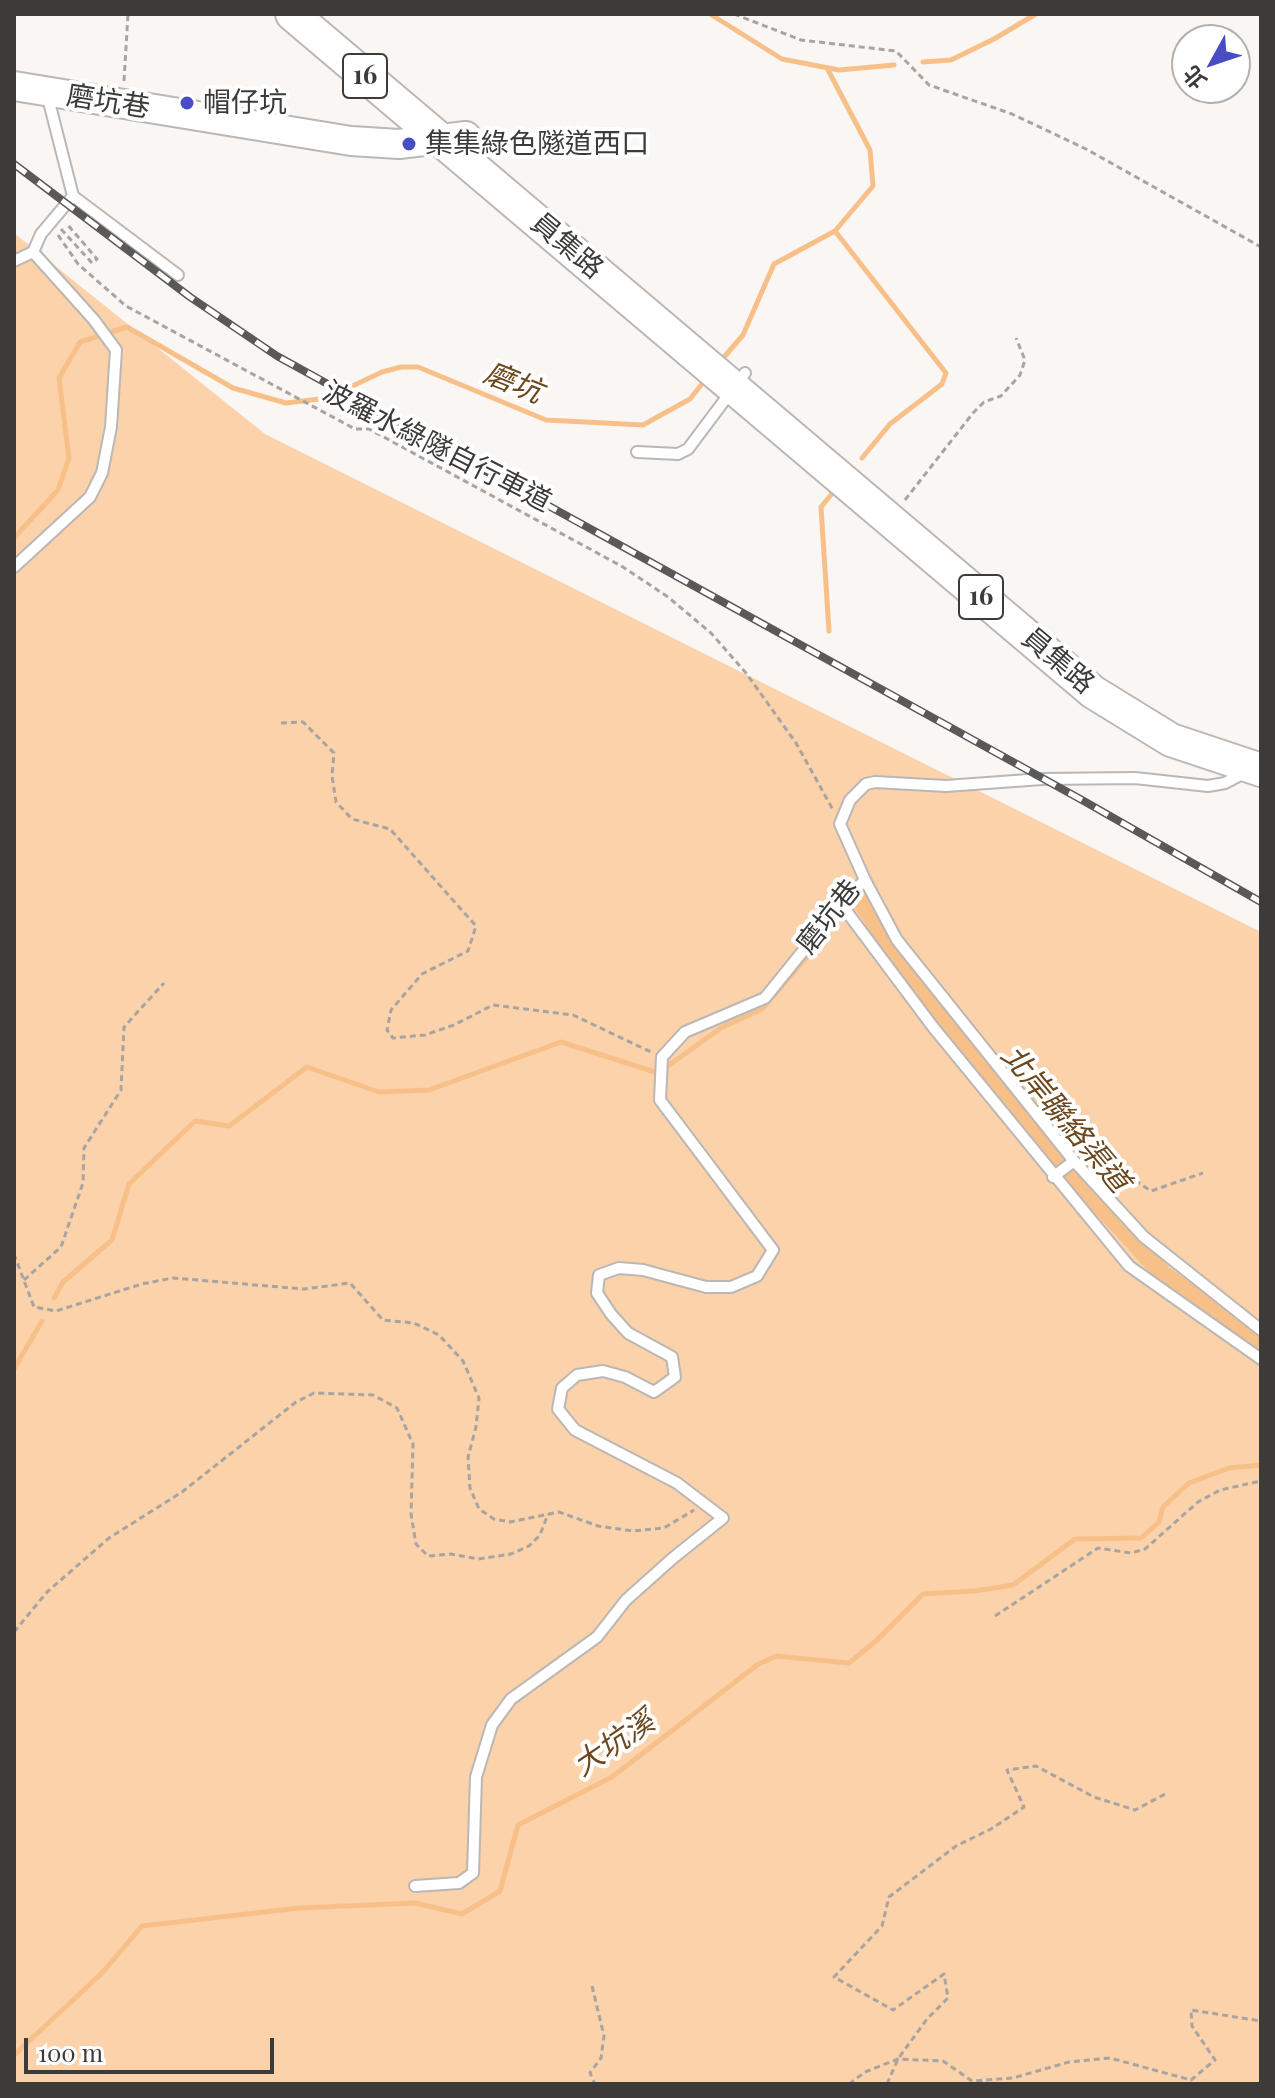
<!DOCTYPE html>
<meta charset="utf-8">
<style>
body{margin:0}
#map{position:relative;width:1275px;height:2098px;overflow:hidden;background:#faf6f3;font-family:"Playfair Display","Noto Sans TC",serif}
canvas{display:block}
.frame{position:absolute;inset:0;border:16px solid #3c3b39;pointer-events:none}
.north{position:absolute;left:1171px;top:24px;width:80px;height:80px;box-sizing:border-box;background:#fff;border:2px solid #b1b1b0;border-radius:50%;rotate:230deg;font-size:22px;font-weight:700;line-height:32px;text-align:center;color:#3c3b39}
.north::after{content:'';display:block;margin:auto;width:28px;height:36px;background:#494dc3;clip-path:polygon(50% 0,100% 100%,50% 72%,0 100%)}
.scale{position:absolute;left:24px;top:2038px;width:250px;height:36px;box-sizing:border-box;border:4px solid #3c3b39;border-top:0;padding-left:10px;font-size:24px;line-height:28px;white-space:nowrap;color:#3c3b39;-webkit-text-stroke:6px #fff;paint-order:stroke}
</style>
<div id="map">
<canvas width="1275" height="2098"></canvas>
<div class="frame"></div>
<div class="north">北</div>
<div class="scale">100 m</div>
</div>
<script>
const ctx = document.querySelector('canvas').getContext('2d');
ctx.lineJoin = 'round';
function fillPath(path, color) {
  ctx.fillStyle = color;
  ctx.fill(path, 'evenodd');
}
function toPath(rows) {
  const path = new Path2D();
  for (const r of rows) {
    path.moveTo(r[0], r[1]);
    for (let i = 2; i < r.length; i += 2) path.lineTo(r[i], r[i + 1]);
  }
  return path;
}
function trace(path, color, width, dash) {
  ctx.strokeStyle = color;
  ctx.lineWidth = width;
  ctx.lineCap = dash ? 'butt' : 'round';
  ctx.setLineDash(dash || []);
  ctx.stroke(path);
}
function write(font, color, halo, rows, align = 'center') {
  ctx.font = font + ' "Playfair Display","Noto Sans TC",serif';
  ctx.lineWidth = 8;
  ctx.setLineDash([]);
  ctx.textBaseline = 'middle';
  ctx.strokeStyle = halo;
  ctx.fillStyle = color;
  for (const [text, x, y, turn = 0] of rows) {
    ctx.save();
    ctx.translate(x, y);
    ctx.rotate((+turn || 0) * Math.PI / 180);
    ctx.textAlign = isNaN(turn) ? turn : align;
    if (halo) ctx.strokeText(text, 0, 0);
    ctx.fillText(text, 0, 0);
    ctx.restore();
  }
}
fillPath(toPath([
 [14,233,265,434,1261,932,1261,2084,14,2084]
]), '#fbd2aa');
trace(toPath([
 [710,14,782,59,839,70,894,65],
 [923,62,951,60,994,39,1036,14],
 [835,231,946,373,942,384,890,424,862,458],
 [719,363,743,335,774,264,835,231,873,186,870,150,827,68],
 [14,538,58,490,69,458,59,378,80,342,127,327,233,388,286,403,327,398,382,372,401,367,418,367,546,420,643,425,690,399,705,380],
 [829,631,821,507,835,490],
 [54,1298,63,1282,112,1240,129,1184,195,1121,229,1126,307,1067,379,1092,429,1090,561,1042,658,1073,721,1028,762,1009,828,932],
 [14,1369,42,1321],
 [14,2055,102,1973,142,1926,299,1908,415,1903,462,1914,500,1891,518,1825,612,1777,757,1665,776,1656,849,1663,876,1641,923,1594,975,1591,1013,1585,1075,1539,1141,1538,1159,1522,1163,1507,1189,1483,1229,1468,1261,1465]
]), '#f8c089', 5);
trace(toPath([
 [859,898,904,966,1055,1156,1163,1274,1261,1344]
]), '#f8c089', 18);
const lane = toPath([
 [73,196,178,275],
 [14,261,33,252,41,234,73,196,47,94],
 [637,452,678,454,688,449,745,373],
 [14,567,90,497,102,473,111,427,116,350,94,320,33,252],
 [1244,773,1225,783,1208,786,1135,778,1042,779,946,786,875,782,866,784,850,800,840,824,865,880,897,940,1074,1161,1144,1237,1261,1330],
 [841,904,933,1027,1129,1266,1261,1359],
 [1053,1177,1074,1161],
 [415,1886,459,1883,473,1873,476,1777,492,1725,511,1699,597,1637,626,1600,673,1558,723,1518,677,1483,575,1430,558,1409,562,1388,577,1375,603,1371,625,1377,654,1392,675,1377,672,1357,628,1333,611,1314,597,1293,599,1275,619,1268,643,1270,706,1287,731,1287,757,1276,773,1250,660,1100,662,1057,685,1032,765,998,841,904,865,880]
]);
const secondary = toPath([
 [14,86,351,141,399,144,466,136]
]);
const primary = toPath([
 [292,14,1093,692,1171,740,1261,770]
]);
trace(lane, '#bbb7b4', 14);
trace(secondary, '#bbb7b4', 32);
trace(primary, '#bbb7b4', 36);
trace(toPath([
 [734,14,801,40,896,51,929,85,1012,114,1086,149,1261,247],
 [39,16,39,14],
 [124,81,128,14],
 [61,229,92,263,97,259,67,224],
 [58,235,78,264,126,306,355,429,369,429,623,567,668,597,711,633,746,673,796,743,833,810],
 [905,500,973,413,984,402,1001,396,1020,375,1025,360,1016,338],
 [281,723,303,722,334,753,332,776,336,802,352,819,390,829,476,926,468,951,422,974,391,1010,387,1030,393,1038,425,1035,454,1025,493,1005,573,1015,651,1052],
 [1090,1160,1115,1167,1151,1191,1203,1173],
 [14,1254,34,1307,56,1311,142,1284,173,1278,304,1289,350,1283,383,1320,414,1323,439,1335,463,1361,479,1398,476,1427,468,1457,470,1488,479,1509,494,1519,510,1522,559,1512,598,1526,633,1531,664,1528,694,1510],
 [24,1280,61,1247,83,1183,84,1148,121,1090,124,1027,164,983],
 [995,1616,1098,1548,1131,1553,1145,1549,1198,1502,1220,1490,1261,1481],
 [14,1632,47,1592,109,1538,182,1492,296,1402,314,1393,373,1395,397,1408,413,1444,411,1514,416,1544,428,1556,451,1554,478,1559,511,1554,529,1546,540,1535,548,1514],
 [592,1986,604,2036,601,2058,590,2073,595,2084],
 [849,2084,865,2072,898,2059,943,2061,972,2081,1013,2078,1069,2062,1110,2058,1191,2080,1215,2060,1192,2026,1191,2010,1261,2021],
 [887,2084,898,2059,927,2019,948,1998,944,1974,893,2010,834,1977,882,1926,889,1897,956,1846,991,1829,1024,1807,1007,1770,1036,1766,1094,1797,1135,1810,1167,1793]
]), '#a7a4a2', 3, [6, 4]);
trace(lane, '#fff', 10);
trace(secondary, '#fff', 28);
trace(primary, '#fff', 32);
const rail = toPath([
 [14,164,190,297,277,356,1082,800,1261,902]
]);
trace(rail, '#5b5957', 8);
trace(rail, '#fff', 5, [15]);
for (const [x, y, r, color] of [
 [187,103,8,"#494dc3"],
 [409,144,8,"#494dc3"]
]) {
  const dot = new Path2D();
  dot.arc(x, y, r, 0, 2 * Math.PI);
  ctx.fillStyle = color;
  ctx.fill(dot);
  trace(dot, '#fff', 3);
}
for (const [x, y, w] of [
 [365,76,44],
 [981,597,44]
]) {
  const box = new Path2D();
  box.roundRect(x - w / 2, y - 22, w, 44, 6);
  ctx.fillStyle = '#fff';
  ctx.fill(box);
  trace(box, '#3c3b39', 2);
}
write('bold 26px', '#3c3b39', null, [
 ["16",365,76],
 ["16",981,597]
]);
write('28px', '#3c3b39', '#fff', [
 ["磨坑巷",108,102,9],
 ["員集路",567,246,40],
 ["波羅水綠隧自行車道",437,447,27],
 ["員集路",1058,661,40],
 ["磨坑巷",829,917,-52]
]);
write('28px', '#3c3b39', '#fff', [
 ["帽仔坑",203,103],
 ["集集綠色隧道西口",425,144]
], 'left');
write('italic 30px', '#6d481f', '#fff', [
 ["磨坑",513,383,22],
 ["北岸聯絡渠道",1065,1119,50],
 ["大坑溪",614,1744,-34]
]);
</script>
